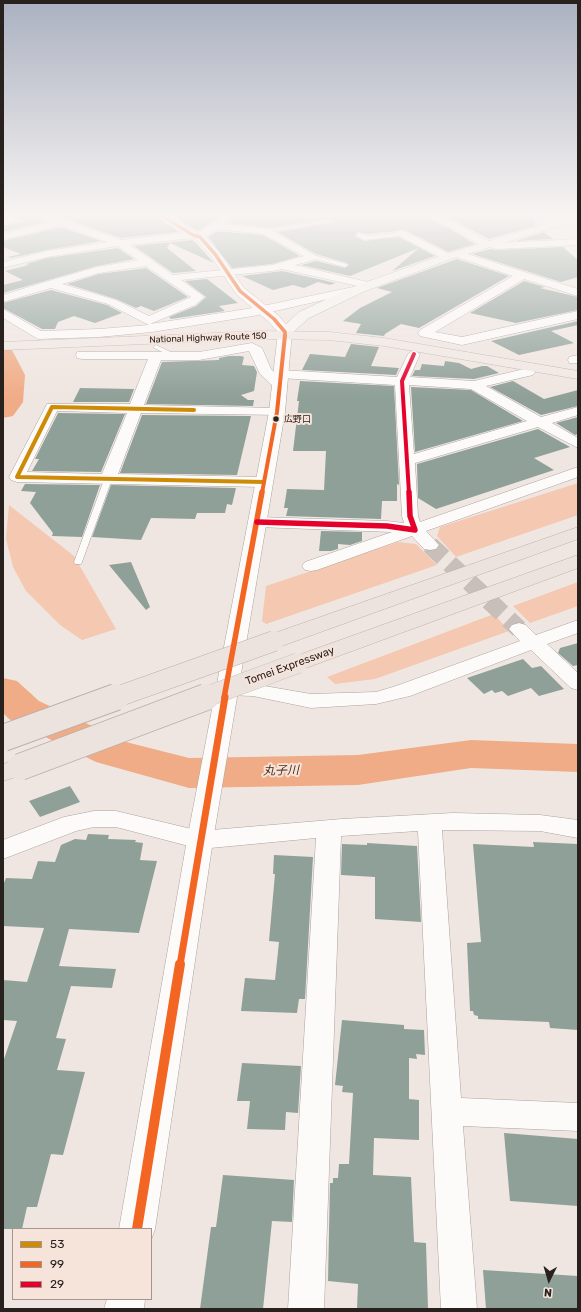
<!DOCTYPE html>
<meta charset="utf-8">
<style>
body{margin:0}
#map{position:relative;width:581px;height:1312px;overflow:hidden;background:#f0e6e1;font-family:Rubik,sans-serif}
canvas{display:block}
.frame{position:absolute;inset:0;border:4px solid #28211e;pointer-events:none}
.legend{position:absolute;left:12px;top:1228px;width:140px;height:72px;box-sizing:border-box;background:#f6e4db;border:1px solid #a4968f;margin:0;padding:5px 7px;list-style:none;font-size:12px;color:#28211e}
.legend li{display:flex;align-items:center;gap:8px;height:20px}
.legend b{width:20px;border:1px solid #a4968f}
.north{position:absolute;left:529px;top:1260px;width:40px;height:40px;-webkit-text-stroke:3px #f6e4db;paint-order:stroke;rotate:185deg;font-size:11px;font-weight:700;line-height:16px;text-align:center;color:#28211e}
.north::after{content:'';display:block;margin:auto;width:14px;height:18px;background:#28211e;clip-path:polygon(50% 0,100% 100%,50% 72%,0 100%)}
</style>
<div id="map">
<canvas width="581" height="1312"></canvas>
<div class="frame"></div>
<ul class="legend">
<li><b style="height:5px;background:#ce8b06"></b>53</li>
<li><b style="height:5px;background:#f26522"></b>99</li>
<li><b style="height:5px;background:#e4002b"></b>29</li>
</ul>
<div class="north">N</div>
</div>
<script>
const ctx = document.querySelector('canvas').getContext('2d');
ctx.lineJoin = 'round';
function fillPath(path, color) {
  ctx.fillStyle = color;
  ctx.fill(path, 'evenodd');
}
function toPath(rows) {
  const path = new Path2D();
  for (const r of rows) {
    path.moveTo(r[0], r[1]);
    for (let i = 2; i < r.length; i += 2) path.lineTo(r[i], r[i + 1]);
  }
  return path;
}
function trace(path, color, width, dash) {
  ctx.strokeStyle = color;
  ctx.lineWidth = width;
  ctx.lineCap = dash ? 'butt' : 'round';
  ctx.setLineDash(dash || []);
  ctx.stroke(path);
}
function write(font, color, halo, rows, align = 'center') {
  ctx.font = font + ' Rubik,"Noto Sans JP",sans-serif';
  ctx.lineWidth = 4;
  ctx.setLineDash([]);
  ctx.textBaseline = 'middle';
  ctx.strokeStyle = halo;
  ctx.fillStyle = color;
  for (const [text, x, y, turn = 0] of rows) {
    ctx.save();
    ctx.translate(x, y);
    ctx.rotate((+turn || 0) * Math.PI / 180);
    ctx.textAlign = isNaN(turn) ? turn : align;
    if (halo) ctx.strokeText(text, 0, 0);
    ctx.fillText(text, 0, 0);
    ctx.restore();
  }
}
fillPath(toPath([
 [461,214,566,214,527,225,480,224]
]), '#ebd9d0');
fillPath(toPath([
 [578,483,578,515,456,557,437,536,440,527],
 [9,505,74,556,116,629,82,640,60,625,26,591,13,567,6,539],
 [398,542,416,544,437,565,266,624,262,621,266,586],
 [578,582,578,606,530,623,513,606],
 [494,614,509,631,375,679,335,684,327,677]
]), '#f4c8b1');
fillPath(toPath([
 [3,347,12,350,25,375,23,402,13,416,3,418,3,347],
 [3,678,17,681,39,701,126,742,189,758,358,755,471,740,578,744,578,772,471,768,358,785,189,788,96,762,9,719,3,713,3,678]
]), '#f0ac87');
fillPath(toPath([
 [15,214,33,214,47,222,3,232,3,226,24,221,14,218],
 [52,214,153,214,179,232,121,238],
 [168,214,224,214,198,231],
 [238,214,418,214,445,226,475,244,448,252,403,229,396,231,366,234,358,232,355,236,364,241,399,237,435,256,392,271,419,248,350,276,301,265,316,261,345,268,349,265,347,263,316,254,277,232,330,223,332,222,329,219,271,228,228,223],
 [437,214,534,214,535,226,489,239,453,220],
 [61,227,101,241,47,250,11,258,8,257,21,254,3,247,3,241],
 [217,231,263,235,300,256,272,264,232,268,208,237],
 [544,232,553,239,516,241],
 [193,240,214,263,170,243,167,248,196,271,173,273,134,246],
 [563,247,578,260,578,277,561,282,472,254,490,249,497,250],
 [118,248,134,259,97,266,3,293,3,285,23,280,5,271,29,265,26,264,47,258],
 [457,259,509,276,419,328,401,324,385,334,384,336,356,333,361,324,343,321,360,308,392,292,377,288],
 [146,268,188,297,154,311,141,306,136,308,116,299,67,284,99,274],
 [282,271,336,283,330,285,318,282,304,288,293,285,273,290,242,276],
 [207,279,238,303,219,306,225,311,171,319,169,317,196,306,206,297,185,281],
 [524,281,545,287,540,288,578,297,578,310,516,323,470,313],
 [51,290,107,305,122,313,95,323,74,316,58,322,55,329,42,329,3,308,3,303],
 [578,321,578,325,551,331,574,343,519,355,491,341],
 [351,344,379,347,371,366,399,368,396,375,302,370,310,354,345,357],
 [229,356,241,356,244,357,242,365,254,366,257,372,254,391,241,395,248,400,254,400,253,406,146,404,162,362,219,360,219,358],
 [445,361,459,363,471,369,482,366,487,366,499,373,474,379,412,376,415,370,420,370,422,364,444,366],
 [300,381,394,386,399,485,397,484,397,501,382,501,381,519,286,516,288,508,284,508,287,489,324,490,326,451,293,451,299,401,297,401],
 [513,381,544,399,578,390,578,406,541,415,490,387],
 [411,387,471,390,523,421,415,452],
 [80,388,134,389,129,402,73,402],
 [58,413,125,414,101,472,32,471,39,459,35,459],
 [142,415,251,416,237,475,120,473],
 [578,417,578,434,575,435,556,423],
 [538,429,570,447,534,458,554,470,436,509,418,498,417,464],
 [25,484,100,485,82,537,52,536,53,533,30,503,36,492,21,491],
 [111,485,236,488,232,505,227,504,225,513,197,513,195,519,151,518,141,540,92,537],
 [321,531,362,532,362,541,350,545,338,544,338,549,331,551,319,551],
 [131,562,150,607,146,610,109,565],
 [578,643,578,665,573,666,558,653,560,648],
 [523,659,532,668,541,666,564,689,539,696,531,688,508,696,502,691,495,693,492,690,484,694,467,678],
 [70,786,80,802,40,817,29,801],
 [88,834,109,835,108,839,136,840,135,842,143,843,140,860,157,861,139,933,69,929,59,966,116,969,112,988,71,986,56,1038,66,1039,57,1070,85,1072,63,1155,51,1154,37,1207,27,1207,22,1229,3,1229,3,1062,17,1021,3,1020,3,980,27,982,44,928,3,926,3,885,6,878,32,879,38,861,55,862,61,845,75,839,86,840],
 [533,842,578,844,578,1030,550,1028,549,1022,478,1019,478,1016,474,1015,473,1011,470,1011,467,943,481,942,473,844,534,847],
 [367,843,417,846,421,922,375,919,375,877,341,875,342,844,367,845],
 [274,855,313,857,305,999,299,999,297,1013,241,1011,245,978,275,980,279,942,269,941,275,874,273,874],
 [342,1020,404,1025,404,1029,424,1030,425,1055,416,1054,417,1059,409,1058,409,1099,419,1100,419,1140,374,1138,373,1175,411,1177,414,1242,426,1243,428,1309,357,1309,358,1284,328,1281,330,1183,333,1183,333,1178,338,1178,339,1164,349,1164,353,1093,342,1092,343,1086,335,1085],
 [242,1063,301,1066,298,1113,286,1112,285,1130,247,1129,250,1101,237,1101],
 [504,1133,578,1139,578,1206,510,1201],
 [223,1175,294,1180,292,1222,272,1221,263,1309,200,1309,211,1227,216,1227],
 [483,1270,578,1276,578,1309,486,1309]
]), '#8fa098');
trace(toPath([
 [430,545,519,629]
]), '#c8bfba', 18, [18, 9]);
const service = toPath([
 [328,220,330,222,265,232,263,231,328,220],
 [404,232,406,235,365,240,356,235,359,233,366,236,404,232],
 [313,255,347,264,348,265,345,267,311,258,310,257,313,255],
 [156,345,177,355,178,356,173,357,154,348,154,346,156,345],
 [105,477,111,477,112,479,82,562,81,564,75,564,74,562,105,477]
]);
const minor = toPath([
 [34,214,48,214,121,240,183,233,154,214,165,214,198,233,226,214,237,214,224,224,269,229,318,257,317,259,295,265,368,282,370,284,363,287,363,291,253,316,152,332,99,337,38,339,3,318,3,309,41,331,99,329,149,325,108,304,51,288,3,302,3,295,45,282,97,267,138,260,118,246,47,257,3,268,3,262,47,251,107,242,61,225,3,240,3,234,52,222,34,214],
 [217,229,263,234,304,256,272,265,173,275,130,245,193,238,200,240,217,229],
 [146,266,191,297,149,316,116,300,62,284,99,273,146,266],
 [282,269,358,286,253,308,150,324,195,305,202,299,204,297,202,295,181,280,272,271,282,269],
 [419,214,433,214,452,221,486,240,497,243,578,239,578,245,497,249,478,244,446,225,419,214],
 [402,230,451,255,452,257,451,259,443,259,398,235,397,233,398,231,402,230],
 [458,251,578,289,578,296,524,279,435,332,462,337,578,311,578,319,462,345,420,336,418,333,420,330,513,276,454,256,453,254,458,251],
 [252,343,262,348,271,369,275,373,281,370,397,377,408,354,414,350,420,354,410,377,474,381,528,368,533,369,535,372,533,375,486,386,541,417,578,407,578,415,552,423,578,438,578,448,538,427,415,463,418,516,420,522,578,467,578,477,426,531,439,545,436,549,430,550,424,549,412,536,317,570,311,571,305,570,302,566,305,562,392,532,257,527,251,526,249,522,251,518,257,517,387,521,404,523,402,516,395,385,280,378,287,385,285,388,280,389,275,388,260,374,249,351,199,360,161,360,144,405,277,408,282,409,284,412,282,415,141,413,118,474,264,477,270,479,272,482,270,485,264,487,17,482,11,480,9,477,47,404,130,404,148,359,82,359,77,358,76,355,77,352,199,352,252,343],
 [409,385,471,389,527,421,414,454,409,385],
 [57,411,127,413,102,474,27,472,57,411],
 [578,355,578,363,569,363,568,360,569,357,578,355],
 [578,620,578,633,547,644,578,673,578,690,571,688,531,650,410,696,376,704,311,708,253,696,226,695,219,693,216,689,219,685,226,683,253,684,311,694,376,692,396,686,520,641,509,629,512,625,519,623,526,625,536,635,578,620],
 [94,811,116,811,200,831,342,819,453,813,540,815,578,820,578,838,540,831,442,830,461,1098,578,1103,578,1131,463,1126,477,1309,441,1309,418,831,341,836,324,1309,288,1309,316,838,200,849,116,827,94,827,76,831,3,859,3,840,64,817,94,811]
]);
const tertiary = toPath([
 [200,234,204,235,219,252,244,288,279,316,292,332,285,412,213,840,155,1229,151,1240,151,1229,119,1229,187,840,269,412,278,332,269,322,236,294,211,256,194,237,200,234],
 [107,1299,145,1299,144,1309,104,1309,107,1299]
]);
const secondary = toPath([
 [578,214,578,220,451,259,363,292,309,318,290,335,280,335,278,332,299,312,355,286,443,255,578,214]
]);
const trunk = toPath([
 [262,331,329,332,384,338,578,371,578,379,384,346,329,340,262,339,3,350,3,342,262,331]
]);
const motorway = toPath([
 [578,527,578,539,282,646,274,647,266,646,263,641,266,636,578,527],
 [578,555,578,568,306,668,298,670,290,668,287,663,290,658,578,555],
 [20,759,29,761,32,767,29,773,3,781,3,764,20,759]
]);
trace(service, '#aaa29e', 1);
trace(minor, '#aaa29e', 1);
trace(tertiary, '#aaa29e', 1);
trace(secondary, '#aaa29e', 1);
trace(trunk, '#bdb0a8', 1);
trace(motorway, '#bdb0a8', 1);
fillPath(service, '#fdfbfa');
fillPath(minor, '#fdfbfa');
fillPath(tertiary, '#fdfbfa');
fillPath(secondary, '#f8f4f2');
fillPath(trunk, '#f0e8e4');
fillPath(motorway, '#ede3de');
const motorwayBridgeFar1 = toPath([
 [114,698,274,641],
 [203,698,298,663]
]);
const motorwayBridge = toPath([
 [3,738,116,697],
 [20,767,206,697]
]);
trace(motorwayBridgeFar1, '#bdb0a8', 21, []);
trace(motorwayBridge, '#bdb0a8', 28, []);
trace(motorwayBridgeFar1, '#ede3de', 20);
trace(motorwayBridge, '#ede3de', 26);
trace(toPath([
 [194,410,52,407,17,477,264,482]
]), '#ce8b06', 4);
trace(toPath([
 [159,214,193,235,200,237,215,254,240,291,274,319,285,332,285,336]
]), '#f26522', 3.5);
trace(toPath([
 [262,493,277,412,285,335]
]), '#f26522', 4);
trace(toPath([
 [224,698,262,492]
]), '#f26522', 5.5);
trace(toPath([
 [180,965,225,697]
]), '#f26522', 7);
trace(toPath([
 [137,1229,180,964]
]), '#f26522', 10);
trace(toPath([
 [409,493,402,381,414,354]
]), '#e4002b', 4);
trace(toPath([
 [257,522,387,526,415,530,410,516,409,492]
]), '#e4002b', 5.5);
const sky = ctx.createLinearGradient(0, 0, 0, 398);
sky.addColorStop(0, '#abb1c1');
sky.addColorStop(0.54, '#f8f4f2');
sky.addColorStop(1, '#f8f4f200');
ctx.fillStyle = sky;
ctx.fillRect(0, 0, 581, 398);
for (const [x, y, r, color] of [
 [276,419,3.5,"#28211e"]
]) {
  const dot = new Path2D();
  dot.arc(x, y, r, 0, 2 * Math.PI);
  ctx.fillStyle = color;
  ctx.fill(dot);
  trace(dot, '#f6e4db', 1.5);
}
write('9px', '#28211e', '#f6e4db', [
 ["National Highway Route 150",208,338,-2]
]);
write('9px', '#28211e', '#f6e4db', [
 ["広野口",284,419]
], 'left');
write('11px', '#28211e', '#f6e4db', [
 ["Tomei Expressway",290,666,-20]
]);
write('italic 12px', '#4f2a15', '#f6e4db', [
 ["丸子川",281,771,-1]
]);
</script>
